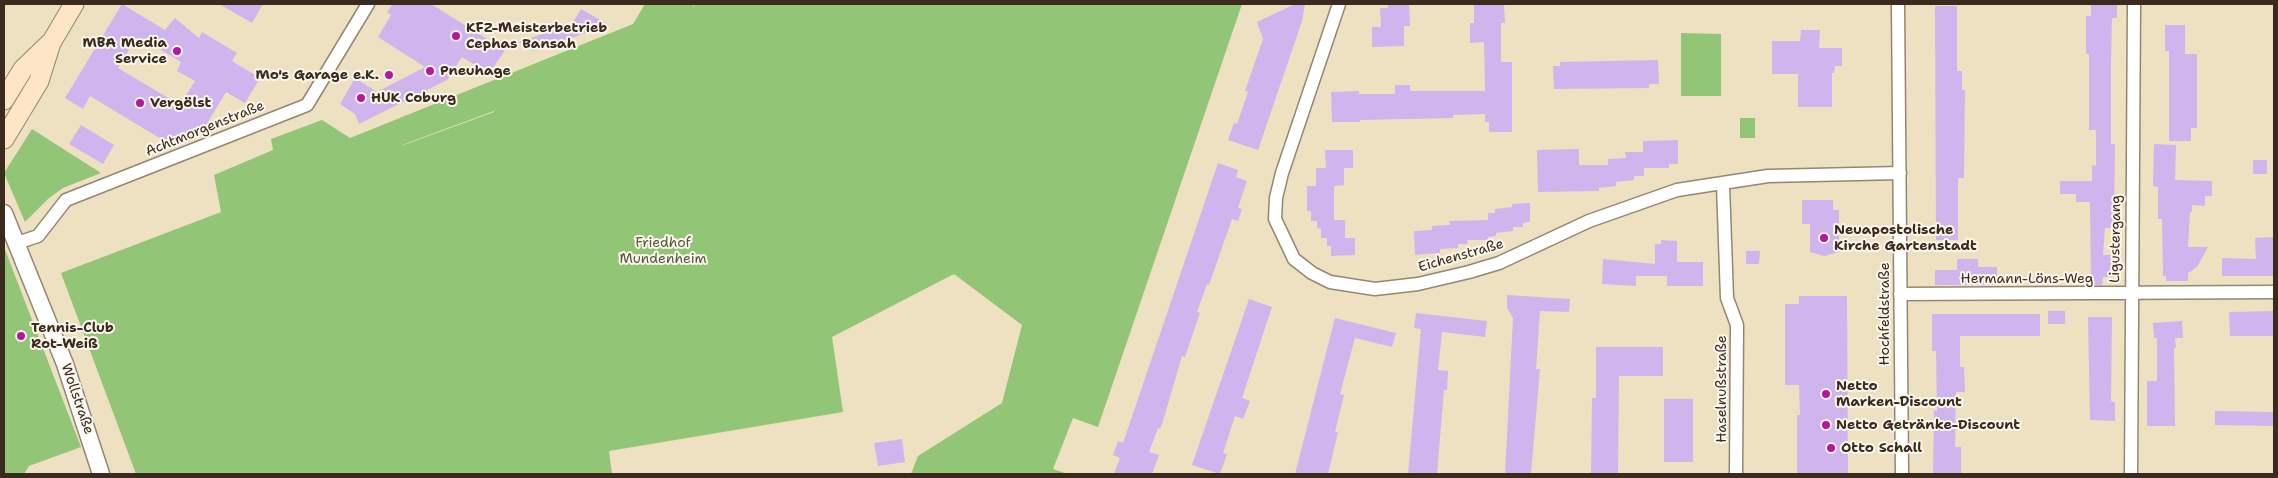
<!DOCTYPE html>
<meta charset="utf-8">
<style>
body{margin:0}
#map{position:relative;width:2278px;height:478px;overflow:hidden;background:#eee1c1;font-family:"Shantell Sans",sans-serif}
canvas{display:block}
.frame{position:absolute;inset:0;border:5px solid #3b2a1e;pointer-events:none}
</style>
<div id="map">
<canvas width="2278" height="478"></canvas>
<div class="frame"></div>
</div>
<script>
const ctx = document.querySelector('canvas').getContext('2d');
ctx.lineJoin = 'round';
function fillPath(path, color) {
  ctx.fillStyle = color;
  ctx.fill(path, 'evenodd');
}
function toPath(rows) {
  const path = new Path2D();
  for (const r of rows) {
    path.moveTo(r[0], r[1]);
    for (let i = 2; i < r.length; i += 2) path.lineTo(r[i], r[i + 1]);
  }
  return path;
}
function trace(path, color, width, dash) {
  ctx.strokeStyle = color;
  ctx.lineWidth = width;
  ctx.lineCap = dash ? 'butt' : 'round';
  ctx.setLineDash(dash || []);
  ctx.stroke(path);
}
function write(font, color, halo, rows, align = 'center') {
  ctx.font = font + ' "Shantell Sans",sans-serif';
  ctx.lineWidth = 4;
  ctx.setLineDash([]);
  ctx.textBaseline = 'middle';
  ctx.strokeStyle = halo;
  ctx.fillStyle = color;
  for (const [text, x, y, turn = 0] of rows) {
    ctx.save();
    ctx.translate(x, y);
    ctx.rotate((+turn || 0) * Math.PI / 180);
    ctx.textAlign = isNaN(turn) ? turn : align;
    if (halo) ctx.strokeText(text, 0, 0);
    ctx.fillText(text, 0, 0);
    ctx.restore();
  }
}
fillPath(toPath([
 [645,4,695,4,692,9,696,4,1242,4,1098,427,1073,418,1053,469,1068,474,911,474,918,456,1002,403,1022,325,954,274,832,337,843,412,609,451,612,474,136,474,61,273,221,212,214,175,273,150,271,139,322,120,350,138,633,24],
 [494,111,494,112,398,147,410,142],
 [1681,33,1721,34,1721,96,1681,96],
 [1740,118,1755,118,1755,138,1740,138],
 [32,129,101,173,63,188,49,198,25,222,4,173],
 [4,247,81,447,29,466,24,474,4,474]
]), '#93c576');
fillPath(toPath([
 [122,4,165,30,175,18,199,38,202,32,237,53,232,61,260,78,245,103,226,92,208,122,218,128,171,145,90,96,83,109,65,98],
 [136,38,152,47,153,45,181,62,177,71,195,81,180,105,118,68],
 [219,4,263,4,252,23],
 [393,4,431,4,505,50,489,74,462,57,447,80,359,124,355,114,340,104,355,78,377,92,425,67,378,37,391,15,387,12],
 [1295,4,1305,4,1302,21,1258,150,1228,140,1234,123,1237,124,1248,92,1245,91,1263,39,1257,22],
 [1388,4,1409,4,1410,26,1404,26,1404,46,1372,47,1372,27,1381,27,1380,8,1388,8],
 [1504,4,1505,23,1501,23,1501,62,1512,62,1512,132,1489,132,1489,122,1485,122,1485,114,1453,115,1453,118,1360,120,1360,122,1332,122,1331,92,1359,91,1359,94,1395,94,1395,85,1410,85,1410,91,1485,91,1484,42,1470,43,1470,23,1474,23,1474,5],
 [2091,4,2117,4,2117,18,2112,18,2111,66,2111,144,2115,144,2114,228,2105,228,2103,255,2114,255,2114,277,2103,277,2102,285,2091,285,2090,202,2076,202,2076,194,2060,194,2060,181,2092,181,2092,165,2096,166,2096,130,2089,130,2089,54,2086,54,2086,16,2091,16],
 [1935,6,1957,6,1957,71,1962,71,1962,90,1965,90,1964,178,1958,178,1958,240,1936,240],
 [581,9,609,25,533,51,519,42,572,24],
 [2165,25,2185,25,2185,54,2197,54,2197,128,2191,128,2191,141,2169,141,2169,51,2165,51],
 [1801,30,1820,30,1819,48,1842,48,1842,66,1835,66,1834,73,1832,73,1832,107,1798,107,1798,74,1772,74,1772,41,1800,41],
 [1658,60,1659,84,1649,84,1649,88,1554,89,1553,66,1560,66,1560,62],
 [81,125,114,145,103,164,69,144],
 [1678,140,1678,164,1669,164,1669,168,1644,168,1644,176,1634,176,1634,180,1616,182,1616,186,1599,188,1599,191,1538,192,1537,150,1579,149,1579,165,1608,165,1608,159,1626,158,1625,152,1643,152,1643,141],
 [2154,144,2176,145,2175,180,2212,181,2212,196,2205,196,2205,206,2192,205,2192,212,2190,212,2188,247,2208,247,2197,267,2188,273,2188,281,2166,281,2166,276,2163,276,2162,219,2158,219,2158,187,2153,186],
 [1325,150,1353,150,1353,168,1344,168,1344,185,1334,186,1334,220,1345,220,1345,238,1355,238,1355,255,1331,256,1331,246,1327,246,1327,238,1321,238,1321,229,1317,228,1317,221,1311,221,1311,211,1307,211,1307,186,1316,186,1316,168,1326,168],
 [2253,160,2267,160,2267,174,2253,174],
 [1218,163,1238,170,1236,177,1247,181,1238,208,1242,209,1238,221,1232,219,1209,285,1207,284,1197,312,1200,313,1185,357,1182,356,1163,421,1160,429,1158,428,1149,452,1159,455,1152,474,1114,474,1120,458,1113,455,1118,441,1123,443],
 [1802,200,1833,200,1833,210,1839,210,1839,252,1824,256,1810,252,1810,224,1802,224],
 [1530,203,1530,222,1523,223,1523,227,1513,227,1513,231,1496,233,1496,236,1488,237,1488,240,1467,240,1468,244,1458,244,1458,248,1440,249,1440,253,1415,255,1414,231,1432,230,1432,226,1450,225,1449,221,1488,220,1488,213,1495,213,1495,209,1512,207,1512,204],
 [2274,237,2274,276,2222,276,2222,258,2256,259,2255,238],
 [1661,240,1677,241,1677,262,1703,262,1703,286,1667,286,1667,276,1636,276,1636,286,1602,284,1603,259,1655,264,1655,244,1661,244],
 [1746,251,1760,251,1759,264,1746,264],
 [1957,259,1978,259,1978,267,1997,267,1997,285,1935,285,1935,270,1957,270],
 [1507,295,1570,299,1569,312,1540,311,1536,369,1540,369,1531,474,1505,474,1513,318,1507,308],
 [1799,296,1847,296,1848,474,1797,474,1797,415,1800,415,1799,385,1785,385,1785,304,1799,304],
 [1249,299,1272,307,1242,398,1250,401,1243,419,1235,416,1223,453,1227,454,1220,474,1192,465],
 [2048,311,2065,311,2065,324,2048,324],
 [2274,311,2274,336,2230,336,2229,312],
 [1416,313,1487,321,1485,337,1442,332,1438,370,1448,371,1447,390,1444,390,1437,474,1408,474,1421,329,1414,328],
 [1932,314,2040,314,2040,336,1960,336,1960,367,1964,367,1965,392,1956,392,1955,447,1961,447,1961,474,1933,474,1934,410,1937,411,1936,351,1932,351],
 [2088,317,2112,317,2111,401,2115,402,2115,421,2090,420],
 [1335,318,1396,333,1392,347,1355,338,1340,394,1344,395,1335,432,1338,432,1328,474,1295,474],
 [2182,321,2183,338,2175,338,2176,348,2174,348,2175,426,2147,426,2147,381,2157,381,2157,338,2154,338,2153,323],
 [1596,347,1663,347,1663,376,1619,376,1618,474,1591,474,1592,398,1596,398],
 [1664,399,1693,399,1693,462,1664,462],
 [2215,411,2274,412,2274,426,2215,425],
 [902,439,905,462,878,466,874,443]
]), '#cfb4ee');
const minor = toPath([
 [1339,4,1282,173,1276,198,1275,219,1294,259,1312,273,1330,282,1375,289,1418,284,1469,272,1499,263,1589,221,1677,190,1768,176,1900,173],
 [1898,4,1902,474],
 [1723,185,1727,298,1737,325,1736,474],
 [17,243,38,236,66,200,307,105,368,4],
 [1900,294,2274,292],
 [2131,474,2134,4]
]);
const tertiary = toPath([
 [4,213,65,364,101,474]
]);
const secondary = toPath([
 [4,100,23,69,50,43],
 [4,139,39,81,51,43,74,4]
]);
trace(minor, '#948670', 15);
trace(tertiary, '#948670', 19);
trace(secondary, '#948670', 21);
trace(minor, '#fff', 12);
trace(tertiary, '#fff', 16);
trace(secondary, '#fde5c5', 19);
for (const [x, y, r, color] of [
 [456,36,5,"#b5179e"],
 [177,51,5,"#b5179e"],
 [430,71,5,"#b5179e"],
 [389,75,5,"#b5179e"],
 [361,98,5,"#b5179e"],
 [140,103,5,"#b5179e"],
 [1824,238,5,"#b5179e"],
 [21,336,5,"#b5179e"],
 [1826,394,5,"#b5179e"],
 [1826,425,5,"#b5179e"],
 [1831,448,5,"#b5179e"]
]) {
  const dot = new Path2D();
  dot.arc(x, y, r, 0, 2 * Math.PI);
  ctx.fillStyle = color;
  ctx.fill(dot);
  trace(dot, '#fbf7ec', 2);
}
write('bold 14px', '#3b2a1e', '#fbf7ec', [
 ["KFZ-Meisterbetrieb",466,28],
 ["Cephas Bansah",466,44],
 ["MBA Media",167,43,"right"],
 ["Service",167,59,"right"],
 ["Pneuhage",440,71],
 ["Mo's Garage e.K.",379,75,"right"],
 ["HUK Coburg",371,98],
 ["Vergölst",150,103],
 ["Neuapostolische",1834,230],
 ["Kirche Gartenstadt",1834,246],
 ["Tennis-Club",31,328],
 ["Rot-Weiß",31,344],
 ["Netto",1836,386],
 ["Marken-Discount",1836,402],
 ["Netto Getränke-Discount",1836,425],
 ["Otto Schall",1841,448]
], 'left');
write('14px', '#3b2a1e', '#fbf7ec', [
 ["Achtmorgenstraße",205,129,-22],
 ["Ligustergang",2116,239,-89],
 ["Eichenstraße",1461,256,-16],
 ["Hermann-Löns-Weg",2027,279],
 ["Hochfeldstraße",1885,314,-90],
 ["Haselnußstraße",1722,389,-90],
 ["Wollstraße",77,399,71]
]);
write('14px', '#555838', '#fbf7ec', [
 ["Friedhof",663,243],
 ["Mundenheim",663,259]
]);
</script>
